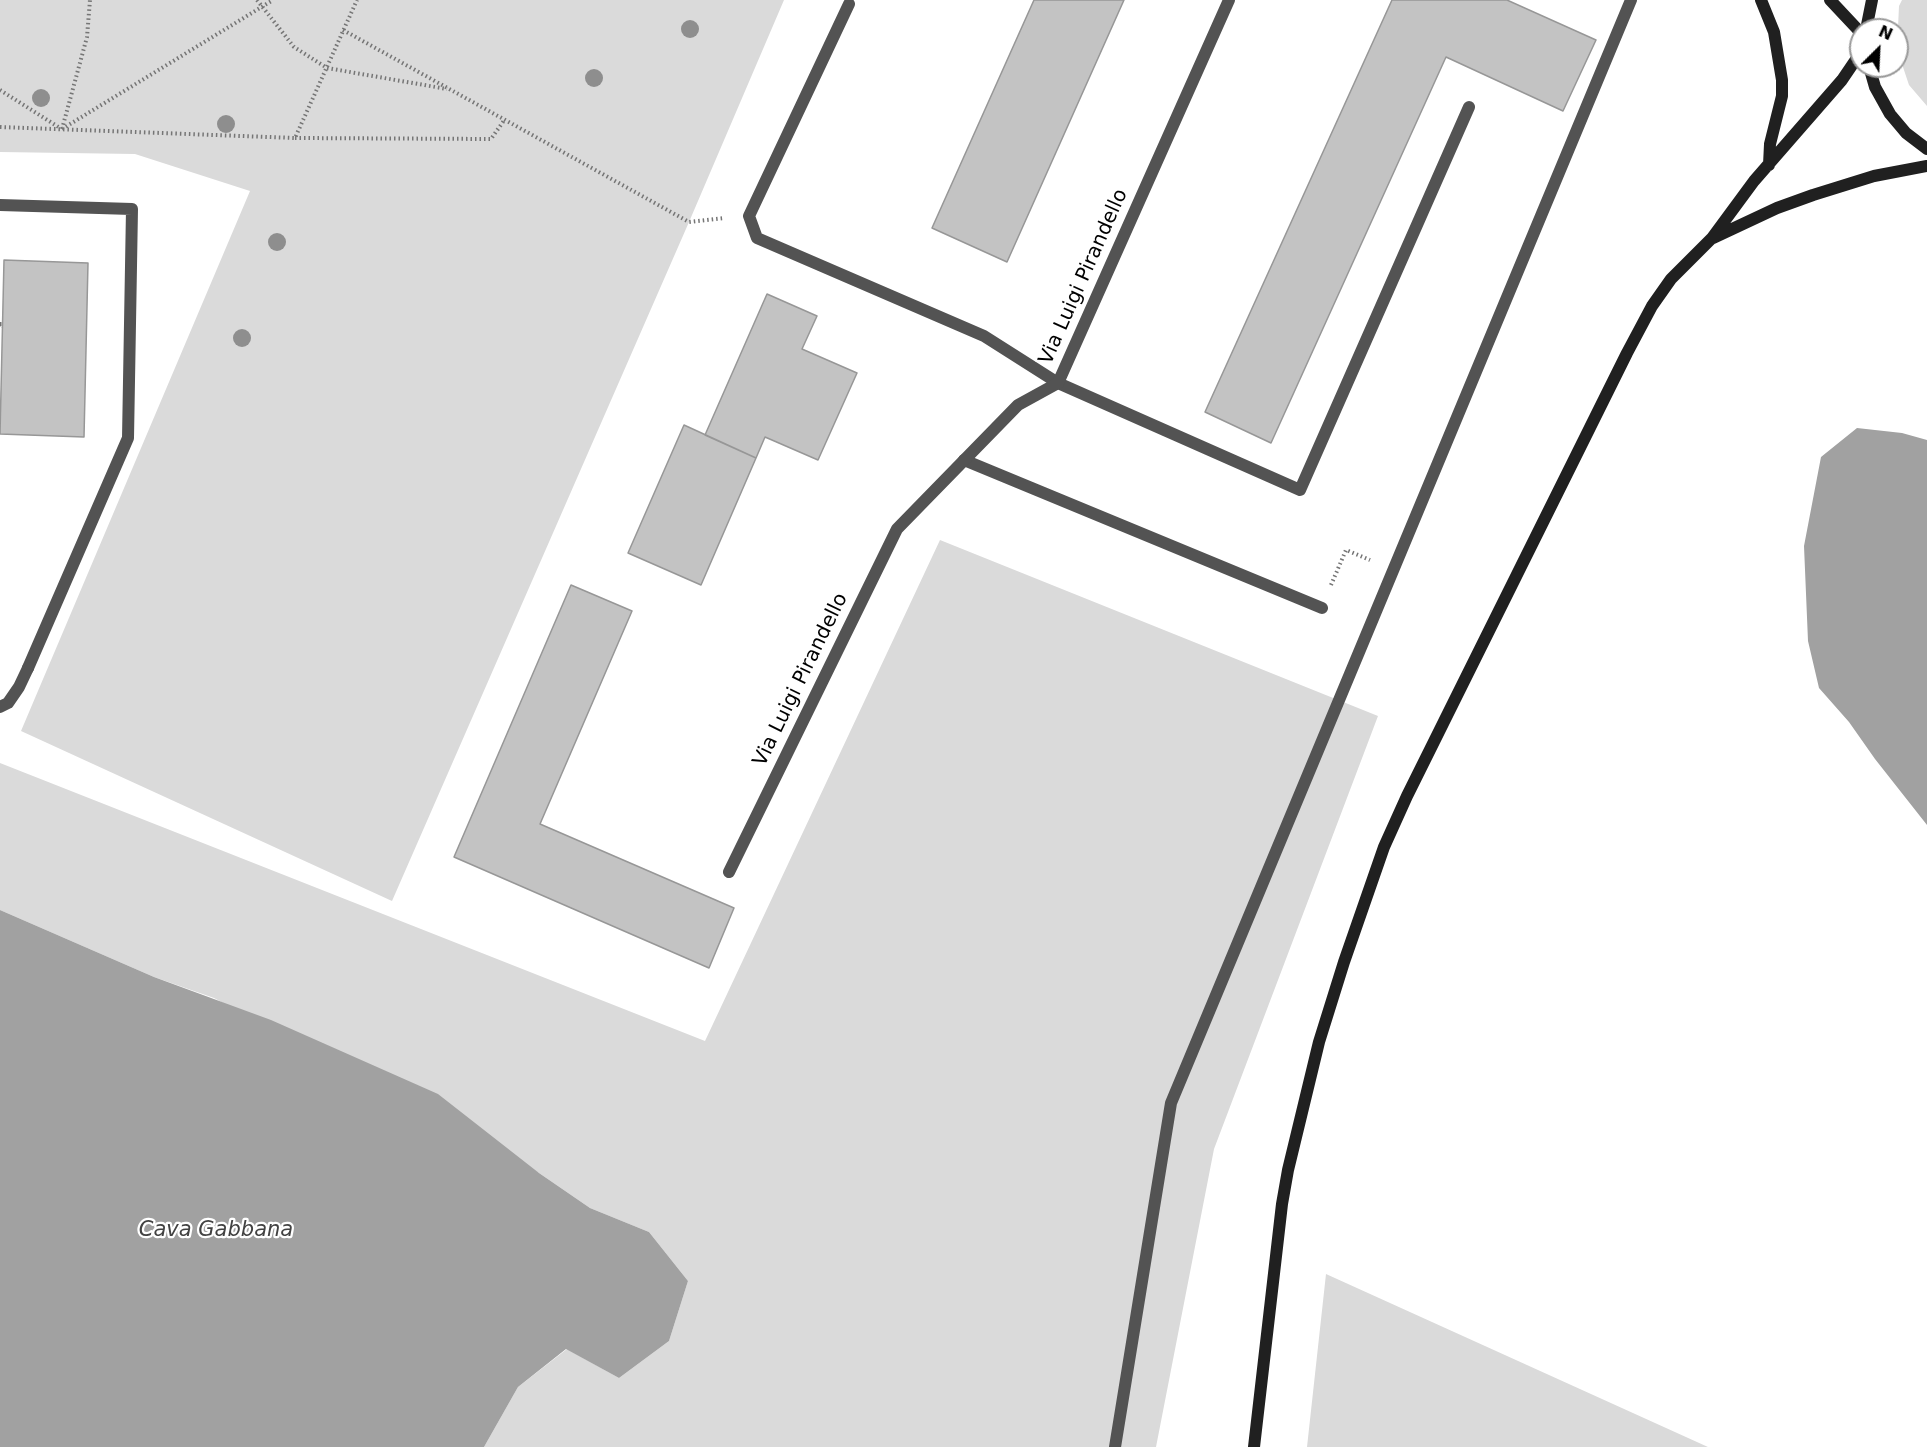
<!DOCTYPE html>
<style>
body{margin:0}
#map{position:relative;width:1927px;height:1447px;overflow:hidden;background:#fff;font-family:"DejaVu Sans",sans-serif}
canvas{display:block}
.north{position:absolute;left:1849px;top:18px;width:60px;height:60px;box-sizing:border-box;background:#fff;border:2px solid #999;border-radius:50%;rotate:24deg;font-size:16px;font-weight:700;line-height:24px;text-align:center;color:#000}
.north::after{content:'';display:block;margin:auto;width:21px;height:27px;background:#000;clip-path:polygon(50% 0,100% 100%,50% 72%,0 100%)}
</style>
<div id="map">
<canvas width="1927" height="1447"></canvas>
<div class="north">N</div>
</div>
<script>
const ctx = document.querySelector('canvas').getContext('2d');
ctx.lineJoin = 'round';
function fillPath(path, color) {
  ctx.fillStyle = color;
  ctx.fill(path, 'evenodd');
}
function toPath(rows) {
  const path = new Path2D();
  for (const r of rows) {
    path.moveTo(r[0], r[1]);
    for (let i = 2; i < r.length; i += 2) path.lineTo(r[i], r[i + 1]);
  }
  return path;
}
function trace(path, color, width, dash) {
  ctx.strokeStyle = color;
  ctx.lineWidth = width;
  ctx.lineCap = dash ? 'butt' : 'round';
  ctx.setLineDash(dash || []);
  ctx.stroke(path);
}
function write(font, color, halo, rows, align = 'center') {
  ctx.font = font + ' "DejaVu Sans",sans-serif';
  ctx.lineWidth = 4.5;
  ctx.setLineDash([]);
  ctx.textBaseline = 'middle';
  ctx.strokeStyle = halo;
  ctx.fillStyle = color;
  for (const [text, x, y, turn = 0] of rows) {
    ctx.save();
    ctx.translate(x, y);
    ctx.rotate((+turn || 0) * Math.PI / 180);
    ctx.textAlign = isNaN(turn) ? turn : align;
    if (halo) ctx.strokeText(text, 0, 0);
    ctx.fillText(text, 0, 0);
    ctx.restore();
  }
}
fillPath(toPath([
 [0,0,784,0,689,222,392,901,21,731,250,191,135,154,0,152],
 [1902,0,1927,0,1927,106,1909,85,1897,49,1899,6],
 [940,540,1378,716,1214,1149,1156,1447,484,1447,518,1387,567,1349,619,1378,669,1341,688,1281,649,1232,590,1208,539,1173,214,998,154,977,0,910,0,763,705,1041],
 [1326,1274,1708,1447,1307,1447]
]), '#dadada');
fillPath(toPath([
 [1857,428,1902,433,1927,440,1927,825,1875,759,1849,722,1819,688,1808,641,1804,546,1821,457],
 [0,910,154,977,271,1020,438,1094,539,1173,590,1208,649,1232,688,1281,669,1341,619,1378,566,1349,518,1387,484,1447,0,1447]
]), '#a1a1a1');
const building = toPath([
 [1034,0,1124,0,1007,262,932,228,1034,0],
 [1392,0,1507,0,1596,40,1563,111,1446,57,1271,443,1205,412,1392,0],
 [4,260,88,263,84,437,0,434,4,260],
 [767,294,817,316,802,349,857,373,818,460,765,437,756,458,705,435,767,294],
 [684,425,756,458,701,585,628,553,684,425],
 [571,585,632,611,540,824,734,908,709,968,454,857,571,585]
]);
fillPath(building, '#c3c3c3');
trace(building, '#979797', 1.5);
trace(toPath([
 [257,0,294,47,327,68,447,89],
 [343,30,689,222,725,218],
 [0,90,60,128],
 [0,127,295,138,357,0],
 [62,129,273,0],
 [62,129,87,37,90,0],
 [295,138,491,139,505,119],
 [0,324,2,324,0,326],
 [1331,585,1346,550,1370,560]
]), '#757575', 4, [1.5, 3]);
trace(toPath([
 [849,4,749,216,757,238,984,336,1058,383,1300,490,1469,107],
 [0,205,132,209,128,438,28,668],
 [964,460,1322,608],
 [1115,1447,1171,1103,1631,0]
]), '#535353', 12);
trace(toPath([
 [0,707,8,703,19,687,28,668],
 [729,872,897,529,1018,405,1058,383,1229,0]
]), '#535353', 12);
trace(toPath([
 [1761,0,1774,32,1782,80,1782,96,1770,144,1769,165],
 [1830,0,1861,33],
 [1866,30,1872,0],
 [1869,66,1875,87,1890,114,1906,133,1927,149],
 [1713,238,1777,208,1813,195,1874,176,1927,166],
 [1254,1447,1282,1204,1288,1170,1319,1042,1344,962,1384,847,1407,796,1627,353,1652,306,1671,279,1712,238,1754,181,1842,80,1861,52]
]), '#202020', 12);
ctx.fillStyle = '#8e8e8e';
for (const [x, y] of [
 [690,29],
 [594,78],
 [41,98],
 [226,124],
 [277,242],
 [242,338]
]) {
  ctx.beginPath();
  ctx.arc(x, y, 9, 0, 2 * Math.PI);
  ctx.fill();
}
write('20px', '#000', '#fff', [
 ["Via Luigi Pirandello",1084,277,-66],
 ["Via Luigi Pirandello",801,680,-64]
]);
write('italic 21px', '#424242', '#fff', [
 ["Cava Gabbana",216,1231]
]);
</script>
